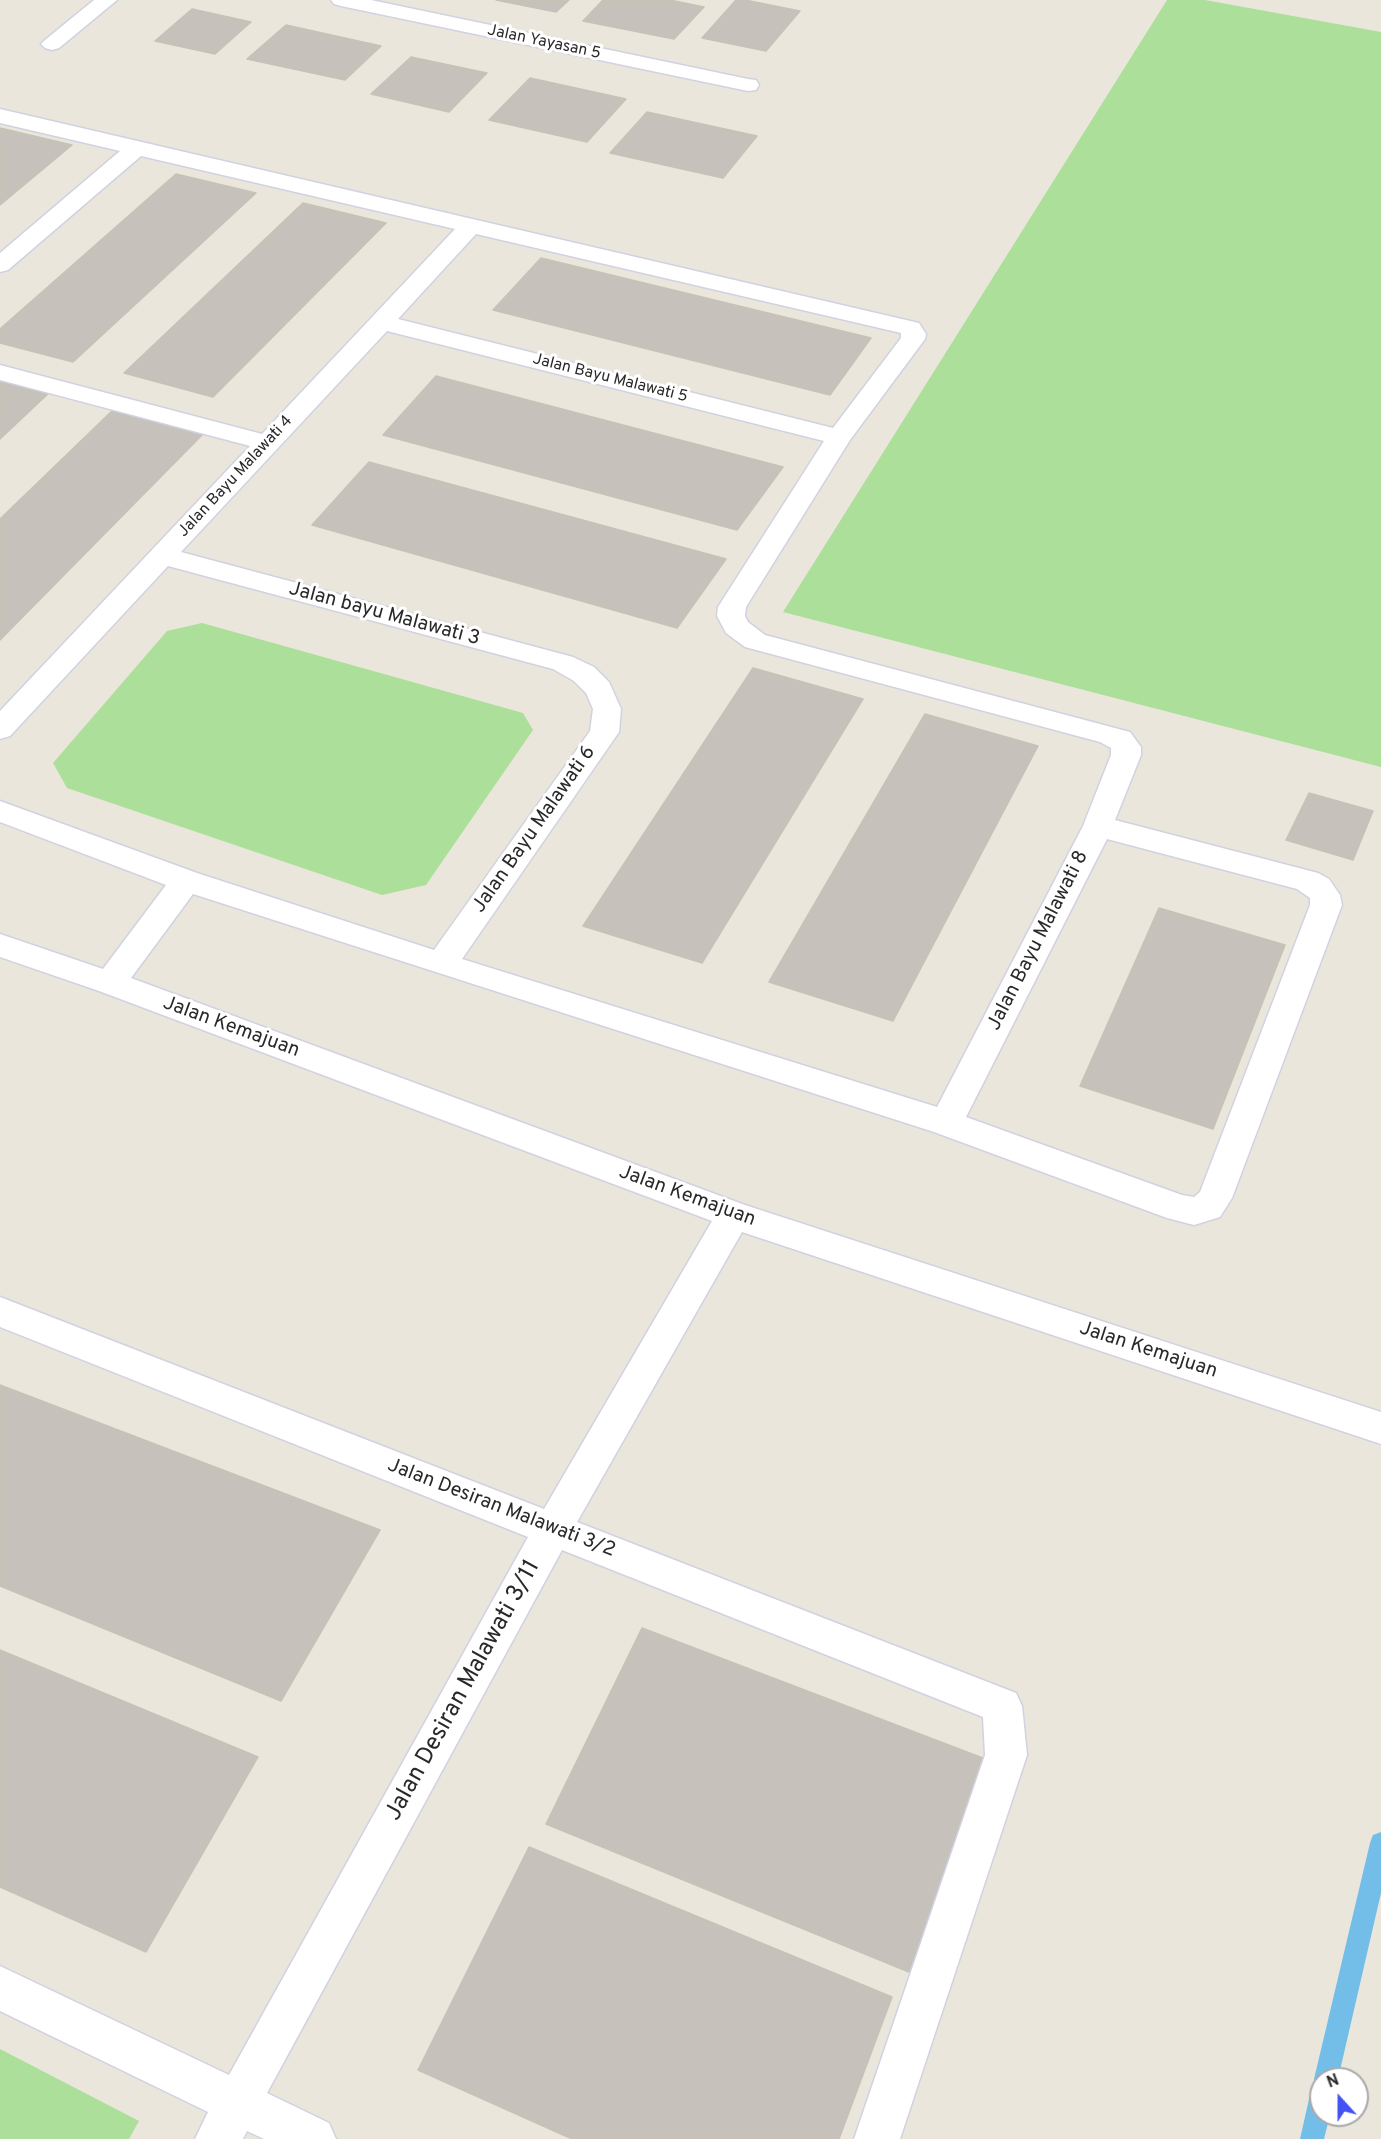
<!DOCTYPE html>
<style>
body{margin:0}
#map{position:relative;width:1381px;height:2139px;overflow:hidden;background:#ebe6dc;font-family:Overpass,sans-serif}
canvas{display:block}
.north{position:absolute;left:1309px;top:2067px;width:60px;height:60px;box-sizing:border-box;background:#fff;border:2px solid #a9a9a9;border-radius:50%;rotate:339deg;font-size:16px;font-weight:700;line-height:24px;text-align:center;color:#292929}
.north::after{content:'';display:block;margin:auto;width:21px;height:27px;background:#4352f1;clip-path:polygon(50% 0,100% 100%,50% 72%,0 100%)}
</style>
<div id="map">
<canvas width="1381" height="2139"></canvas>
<div class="north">N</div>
</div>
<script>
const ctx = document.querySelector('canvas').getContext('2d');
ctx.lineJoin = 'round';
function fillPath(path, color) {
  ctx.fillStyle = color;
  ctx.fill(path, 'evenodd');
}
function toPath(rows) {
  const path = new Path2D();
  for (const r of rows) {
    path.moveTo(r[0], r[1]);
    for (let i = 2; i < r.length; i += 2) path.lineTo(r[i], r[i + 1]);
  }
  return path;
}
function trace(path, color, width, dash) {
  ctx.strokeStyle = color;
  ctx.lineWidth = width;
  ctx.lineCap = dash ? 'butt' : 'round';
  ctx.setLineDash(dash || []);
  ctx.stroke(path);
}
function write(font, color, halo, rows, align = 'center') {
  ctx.font = font + ' Overpass,sans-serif';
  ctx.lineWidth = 6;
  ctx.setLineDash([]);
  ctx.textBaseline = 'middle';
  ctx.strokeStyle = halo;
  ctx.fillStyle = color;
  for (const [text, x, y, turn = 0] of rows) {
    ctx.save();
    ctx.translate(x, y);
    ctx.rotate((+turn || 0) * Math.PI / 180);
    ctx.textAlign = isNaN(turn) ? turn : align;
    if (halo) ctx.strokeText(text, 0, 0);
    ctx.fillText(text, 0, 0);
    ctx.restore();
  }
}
fillPath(toPath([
 [1167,0,1205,0,1381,32,1381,767,783,612],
 [202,623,523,713,533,730,426,885,382,895,67,788,53,763,167,631],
 [0,2049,139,2121,129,2139,0,2139]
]), '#abdf9a');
fillPath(toPath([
 [1381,1832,1381,1893,1338,2079,1321,2079,1321,2115,1330,2115,1324,2139,1300,2139,1309,2099,1312,2090,1318,2088,1314,2079,1370,1843,1373,1835,1381,1832]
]), '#73bee8');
const building = toPath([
 [496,0,569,0,556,12,496,0],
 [603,0,670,0,704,7,674,39,583,21,603,0],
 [736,0,745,0,800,11,766,51,702,38,736,0],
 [192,9,251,22,215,54,155,41,192,9],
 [286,25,381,46,345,80,247,59,286,25],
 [411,57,487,73,449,112,371,94,411,57],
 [530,78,626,99,587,142,489,120,530,78],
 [647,112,757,136,723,178,610,153,647,112],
 [0,128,72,145,0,205,0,128],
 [176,174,256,193,73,362,0,343,0,329,176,174],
 [303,203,386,223,213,397,124,373,303,203],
 [541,258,871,338,830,395,493,310,541,258],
 [436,376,783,467,737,530,383,435,436,376],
 [0,377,51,391,0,439,0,377],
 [115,408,205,432,0,640,0,519,115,408],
 [369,462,726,559,677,628,312,525,369,462],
 [753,668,863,699,702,963,583,926,753,668],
 [925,714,1038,746,893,1021,769,982,925,714],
 [1309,793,1373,811,1353,860,1286,840,1309,793],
 [1159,908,1285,945,1213,1129,1080,1086,1159,908],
 [0,1385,380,1530,281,1701,0,1586,0,1385],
 [642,1628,988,1760,909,1972,546,1824,642,1628],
 [0,1650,258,1757,146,1952,0,1887,0,1650],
 [529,1847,892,1997,839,2139,572,2139,418,2070,529,1847]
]);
fillPath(building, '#c6c2bb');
trace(building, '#c6c2b5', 1.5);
const minor = toPath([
 [94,0,117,0,59,48,52,50,45,48,41,44,45,40,94,0],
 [331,0,371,0,748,79,756,80,759,85,756,90,748,91,341,6,334,4,331,0],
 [0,109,919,323,926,334,925,339,850,440,746,607,745,616,748,622,765,635,1130,732,1141,747,1141,755,1115,820,1318,873,1329,879,1340,895,1342,905,1232,1198,1220,1217,1194,1225,1167,1218,934,1132,193,894,131,978,745,1205,1381,1412,1381,1444,742,1232,577,1522,1016,1693,1022,1706,1027,1755,900,2139,854,2139,985,1755,983,1717,562,1550,267,2093,329,2123,336,2139,264,2139,247,2131,243,2139,195,2139,208,2112,0,2011,0,1966,229,2075,528,1537,0,1327,0,1297,544,1509,712,1221,99,991,0,957,0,934,103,969,166,885,0,822,0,801,197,873,434,950,590,731,593,709,586,693,574,681,553,669,168,566,10,736,0,739,0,711,250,446,0,380,0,365,262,434,455,229,141,156,8,270,0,272,0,253,120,151,0,123,0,109],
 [476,234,901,333,901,338,833,428,398,319,476,234],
 [387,331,824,441,718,607,717,616,726,633,745,647,1100,742,1111,748,1111,755,1083,826,937,1107,462,959,619,732,621,709,609,682,594,667,573,657,181,552,387,331],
 [1107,839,1297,889,1310,898,1310,905,1200,1192,1194,1197,1182,1195,966,1117,1107,839]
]);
trace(minor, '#d1d2e1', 3);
fillPath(minor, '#fff');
write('16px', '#292929', '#fff', [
 ["Jalan Yayasan 5",544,43,12],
 ["Jalan Bayu Malawati 5",610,379,14],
 ["Jalan Bayu Malawati 4",236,477,-47]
]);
write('20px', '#292929', '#fff', [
 ["Jalan bayu Malawati 3",384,615,15],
 ["Jalan Bayu Malawati 6",535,830,-55],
 ["Jalan Bayu Malawati 8",1039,941,-63],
 ["Jalan Kemajuan",231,1028,20],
 ["Jalan Kemajuan",687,1197,20],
 ["Jalan Kemajuan",1148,1351,18],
 ["Jalan Desiran Malawati 3/2",501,1509,21]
]);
write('24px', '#292929', '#fff', [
 ["Jalan Desiran Malawati 3/11",464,1691,-61]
]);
</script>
